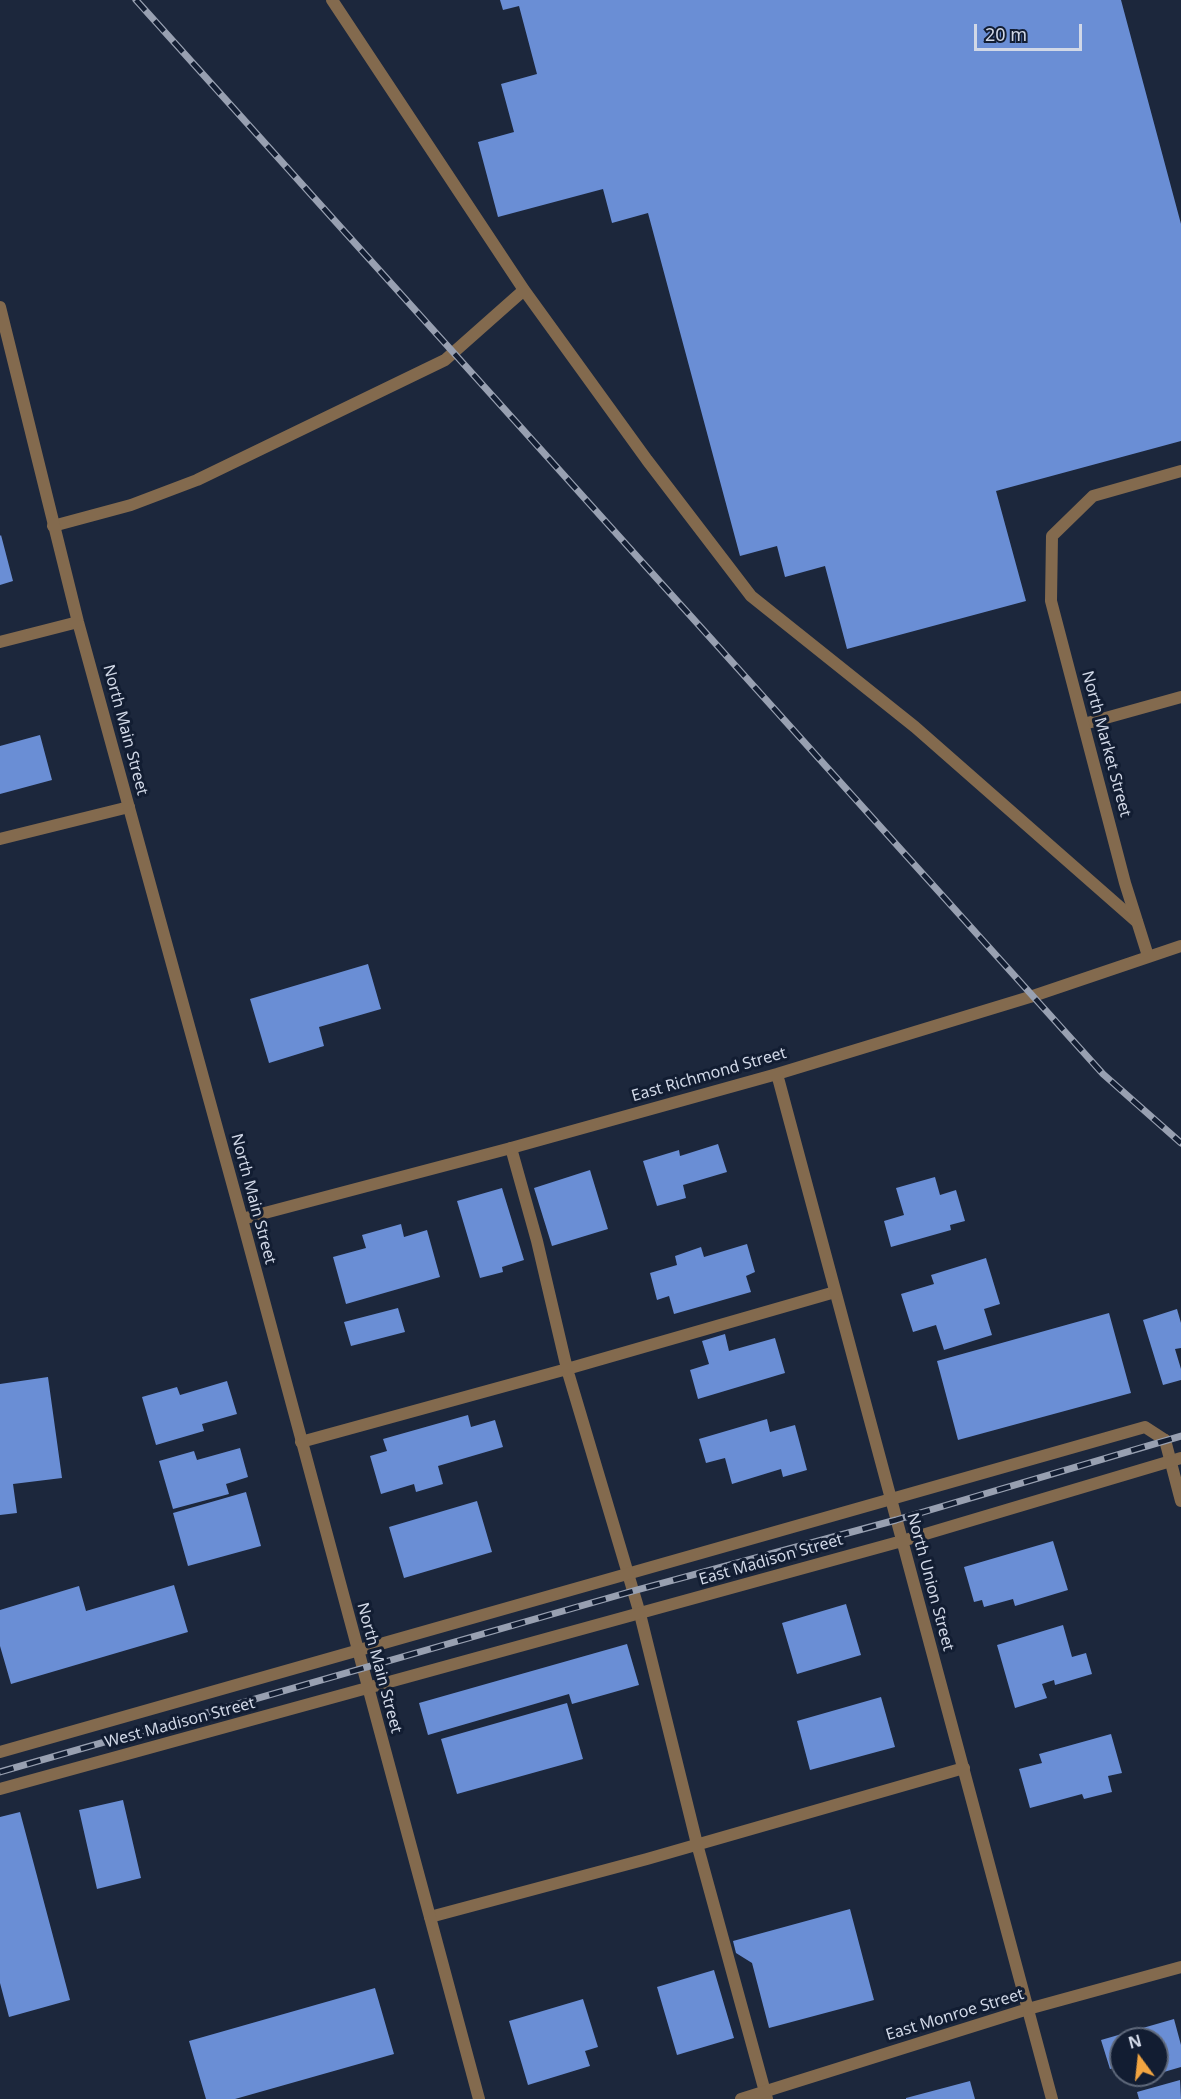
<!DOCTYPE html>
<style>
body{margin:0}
#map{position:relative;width:1181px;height:2099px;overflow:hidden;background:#1c273c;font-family:"Noto Sans",sans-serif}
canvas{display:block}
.north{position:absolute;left:1109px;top:2027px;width:60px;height:60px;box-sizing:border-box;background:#121d32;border:2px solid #5e687a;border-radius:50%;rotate:345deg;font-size:16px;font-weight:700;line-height:24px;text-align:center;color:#d1d8e7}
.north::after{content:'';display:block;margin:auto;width:21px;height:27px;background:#f2a541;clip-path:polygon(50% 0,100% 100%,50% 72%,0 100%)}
.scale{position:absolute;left:974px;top:24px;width:108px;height:27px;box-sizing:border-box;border:3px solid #d1d8e7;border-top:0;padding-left:8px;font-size:18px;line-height:21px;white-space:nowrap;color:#d1d8e7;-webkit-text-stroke:4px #121d32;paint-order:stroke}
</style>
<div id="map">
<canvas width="1181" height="2099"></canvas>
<div class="north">N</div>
<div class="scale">20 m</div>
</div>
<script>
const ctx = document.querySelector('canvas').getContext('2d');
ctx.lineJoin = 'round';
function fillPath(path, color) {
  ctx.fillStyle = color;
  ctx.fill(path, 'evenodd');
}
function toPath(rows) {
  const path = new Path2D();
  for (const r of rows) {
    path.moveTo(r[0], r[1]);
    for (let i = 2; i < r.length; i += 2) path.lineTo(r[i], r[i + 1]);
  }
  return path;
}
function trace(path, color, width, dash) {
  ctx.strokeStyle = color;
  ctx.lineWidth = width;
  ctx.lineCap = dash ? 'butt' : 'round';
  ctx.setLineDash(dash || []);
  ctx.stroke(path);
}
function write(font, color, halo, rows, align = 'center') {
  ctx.font = font + ' "Noto Sans",sans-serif';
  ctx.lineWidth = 6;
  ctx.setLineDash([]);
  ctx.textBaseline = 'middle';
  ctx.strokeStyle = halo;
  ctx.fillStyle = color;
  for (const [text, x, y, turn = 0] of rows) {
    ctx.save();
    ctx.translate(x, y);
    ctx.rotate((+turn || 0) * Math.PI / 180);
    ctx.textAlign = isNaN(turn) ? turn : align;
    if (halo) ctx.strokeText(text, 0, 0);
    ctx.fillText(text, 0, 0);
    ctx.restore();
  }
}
fillPath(toPath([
 [500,0,1121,0,1181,224,1181,441,996,491,1026,601,847,649,825,566,785,577,777,546,740,556,648,213,612,223,603,189,498,217,478,142,514,132,501,84,537,74,519,6,503,10],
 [1,535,13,581,0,585,0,536],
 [40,735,52,780,0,794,0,746],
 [368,964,381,1009,319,1027,324,1046,269,1063,250,999],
 [718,1144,727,1172,683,1185,686,1198,657,1206,643,1161,679,1150,680,1156],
 [590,1170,608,1229,552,1246,534,1188],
 [935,1177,940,1195,956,1190,965,1221,950,1225,951,1230,891,1247,884,1221,904,1215,896,1188],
 [502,1188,524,1260,502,1267,503,1272,480,1278,457,1201],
 [401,1224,404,1237,427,1230,440,1277,346,1304,333,1257,366,1248,362,1235],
 [747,1244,755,1272,746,1276,751,1292,674,1314,669,1296,657,1300,650,1273,677,1265,675,1256,701,1247,704,1257],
 [986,1258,1000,1304,984,1309,992,1335,944,1350,936,1325,913,1332,901,1294,934,1284,931,1275],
 [398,1308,405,1332,351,1346,344,1322],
 [1177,1309,1181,1323,1181,1348,1175,1349,1181,1369,1181,1380,1163,1385,1143,1320],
 [1109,1313,1131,1393,958,1440,937,1361],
 [725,1334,729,1351,775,1338,785,1373,698,1399,690,1370,709,1364,702,1341],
 [48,1377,62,1478,13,1484,17,1513,0,1515,0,1384],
 [227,1381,237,1414,202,1424,204,1431,156,1445,142,1397,177,1387,180,1395],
 [468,1415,471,1427,495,1420,503,1447,438,1466,443,1484,416,1492,414,1484,381,1494,370,1456,387,1451,383,1439],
 [767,1419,770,1432,795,1425,807,1470,783,1477,781,1469,732,1484,725,1458,706,1463,699,1439],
 [240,1448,248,1477,226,1484,229,1494,173,1509,159,1461,194,1451,197,1460],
 [246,1492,261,1546,188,1566,173,1513],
 [477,1501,492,1552,404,1578,389,1527],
 [1053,1541,1068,1590,1015,1606,1013,1599,984,1607,982,1600,974,1602,964,1567],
 [174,1585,188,1632,11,1684,0,1646,0,1610,79,1586,86,1611],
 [846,1604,861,1655,797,1674,782,1623],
 [1063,1625,1072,1657,1086,1653,1092,1674,1055,1685,1054,1680,1042,1684,1047,1698,1015,1708,997,1645],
 [627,1644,639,1685,572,1704,569,1694,428,1735,419,1703],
 [881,1697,895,1747,810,1770,797,1721],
 [567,1703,583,1759,457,1794,441,1739],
 [1111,1734,1122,1773,1108,1776,1112,1792,1084,1799,1082,1794,1030,1808,1019,1769,1042,1763,1039,1754],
 [123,1800,141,1878,97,1889,79,1810],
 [20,1812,70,2000,9,2017,0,1983,0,1817],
 [850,1909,874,2000,769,2028,752,1963,736,1953,733,1941],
 [714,1970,734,2038,677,2055,657,1987],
 [375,1988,394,2054,235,2099,206,2099,189,2041],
 [583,1999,598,2047,585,2051,590,2066,528,2085,509,2021],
 [1174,2019,1181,2045,1181,2067,1157,2074,1157,2039,1121,2039,1121,2066,1110,2069,1101,2040],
 [1180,2080,1181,2099,1139,2099,1137,2092],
 [970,2081,975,2099,906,2099,906,2098]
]), '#6a8ed5');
trace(toPath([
 [332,0,524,290,647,460,751,596,915,727,1137,922],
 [53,526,131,505,197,480,445,360,524,290],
 [1084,724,1181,697],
 [0,839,129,807],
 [511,1148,537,1241,567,1369,640,1614,697,1844,767,2099],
 [1165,1440,1181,1501],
 [301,1442,567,1369,835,1292],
 [430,1917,647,1859,964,1768]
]), '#836a4e', 12);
trace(toPath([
 [0,307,78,622,242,1219,479,2099],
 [0,642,78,622],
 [1148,956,1125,883,1051,601,1052,536,1093,496,1181,471],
 [777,1074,1052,2099],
 [242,1219,511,1148,777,1074,1033,996,1181,946],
 [0,1752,1145,1427,1165,1440],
 [0,1789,902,1541,1181,1458],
 [741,2099,1028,2009,1181,1967]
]), '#836a4e', 12);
const rail = toPath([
 [136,0,1103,1074,1181,1143],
 [0,1772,633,1591,896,1520,1181,1436]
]);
trace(rail, '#98a0b1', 7);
trace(rail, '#121d32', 4.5, [14]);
write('16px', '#d1d8e7', '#121d32', [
 ["North Main Street",125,730,75],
 ["North Market Street",1106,744,75],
 ["East Richmond Street",709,1075,-16],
 ["North Main Street",253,1199,75],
 ["East Madison Street",771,1560,-16],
 ["North Union Street",930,1582,75],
 ["North Main Street",379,1668,75],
 ["West Madison Street",180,1723,-15],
 ["East Monroe Street",955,2015,-17]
]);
</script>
